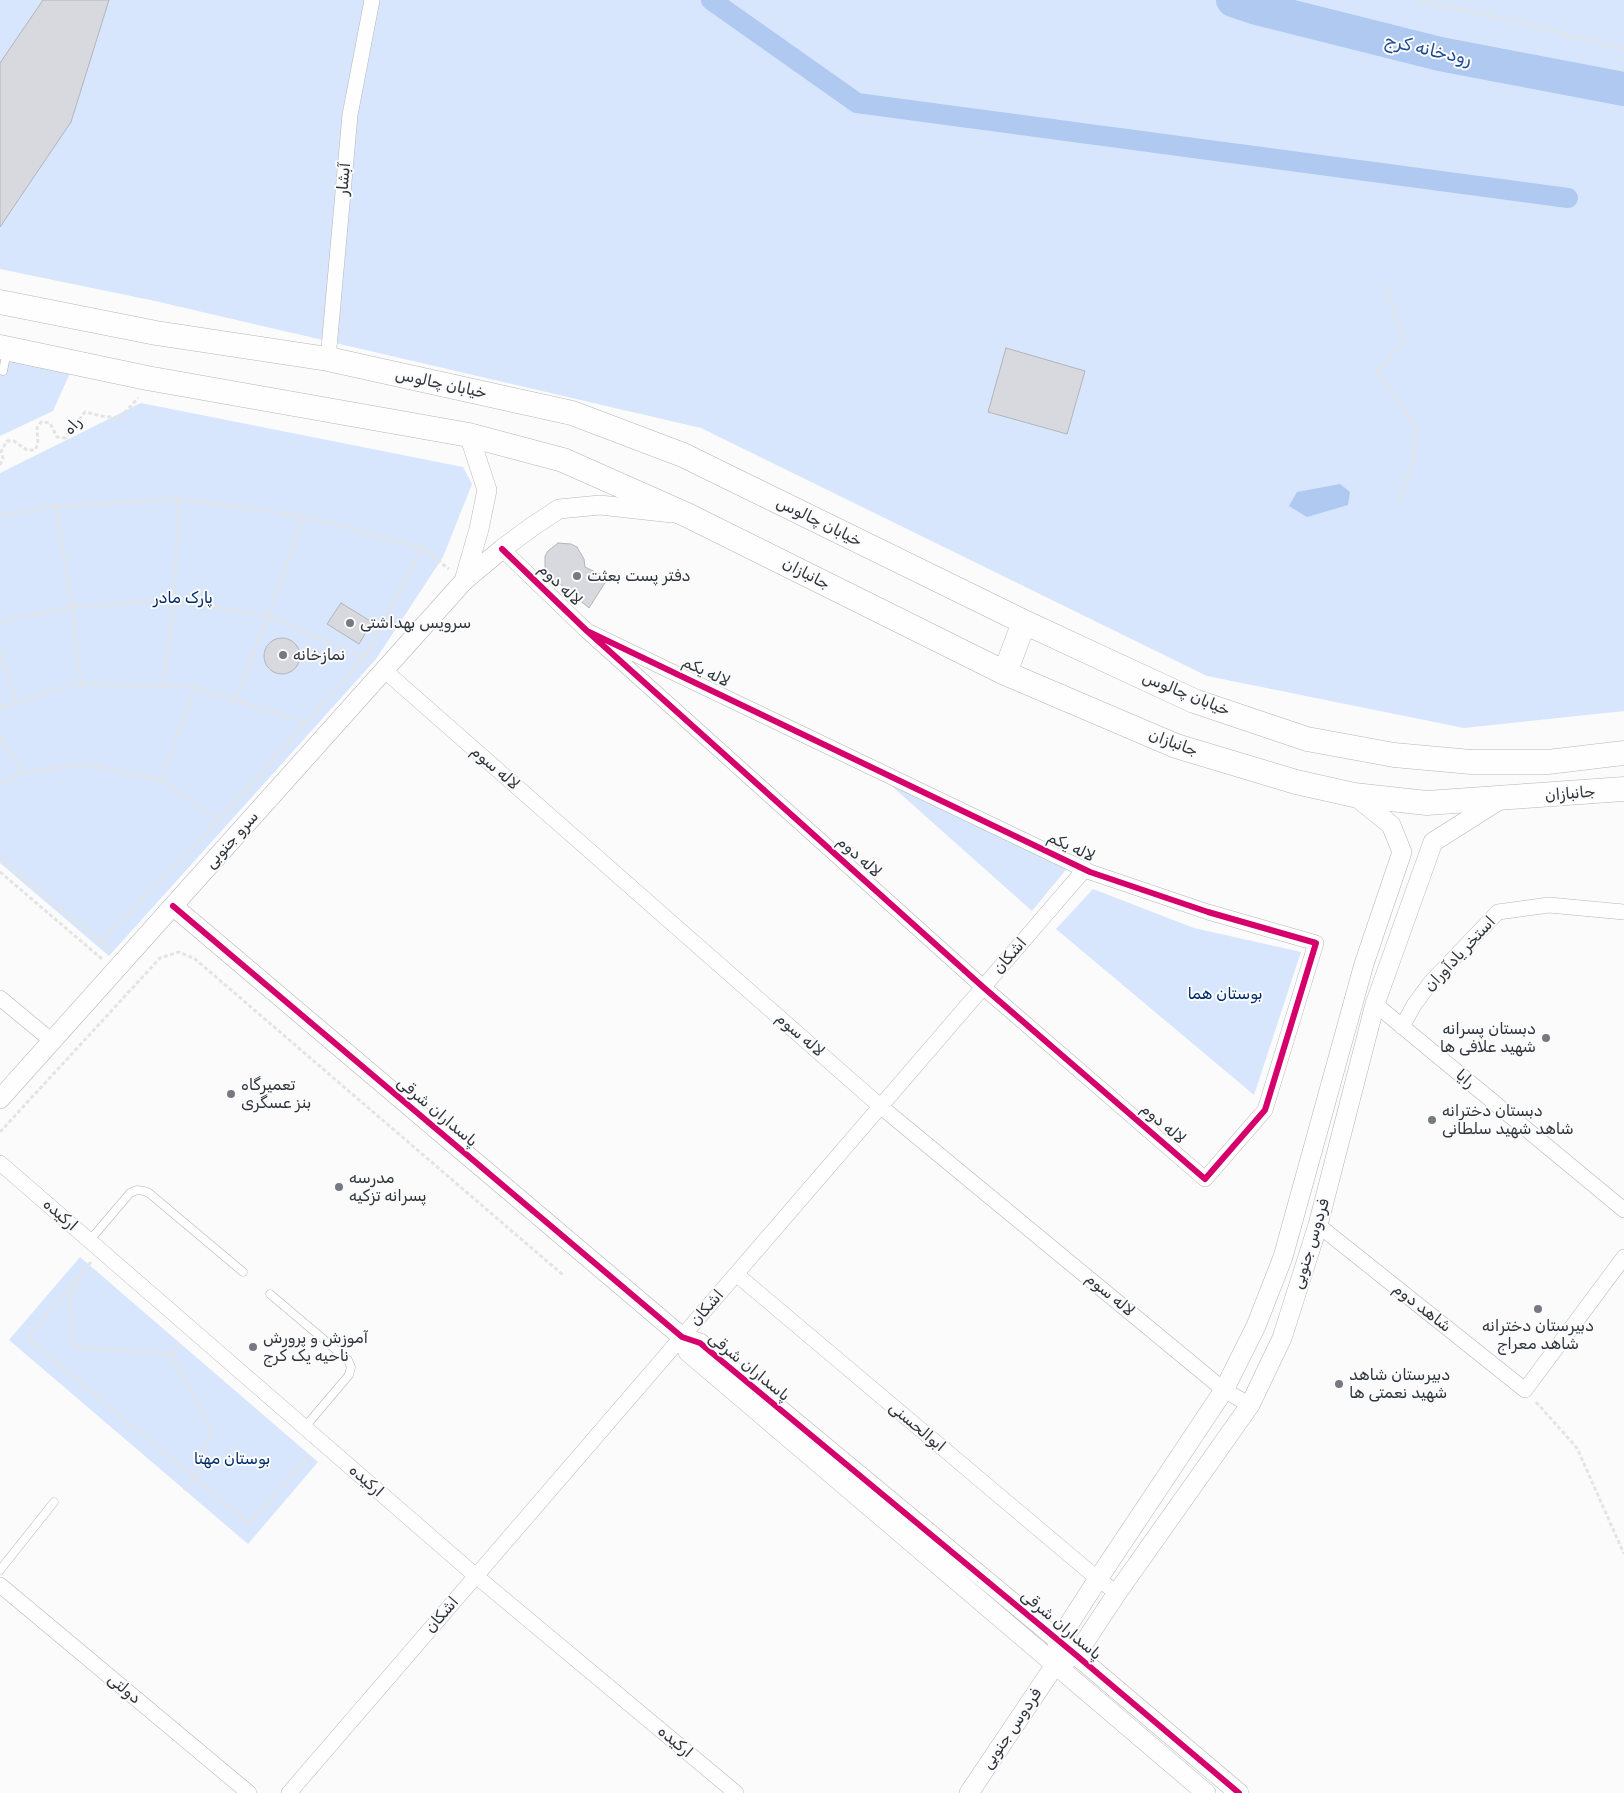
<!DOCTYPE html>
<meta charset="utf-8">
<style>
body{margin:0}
canvas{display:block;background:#fbfbfb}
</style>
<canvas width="1624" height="1793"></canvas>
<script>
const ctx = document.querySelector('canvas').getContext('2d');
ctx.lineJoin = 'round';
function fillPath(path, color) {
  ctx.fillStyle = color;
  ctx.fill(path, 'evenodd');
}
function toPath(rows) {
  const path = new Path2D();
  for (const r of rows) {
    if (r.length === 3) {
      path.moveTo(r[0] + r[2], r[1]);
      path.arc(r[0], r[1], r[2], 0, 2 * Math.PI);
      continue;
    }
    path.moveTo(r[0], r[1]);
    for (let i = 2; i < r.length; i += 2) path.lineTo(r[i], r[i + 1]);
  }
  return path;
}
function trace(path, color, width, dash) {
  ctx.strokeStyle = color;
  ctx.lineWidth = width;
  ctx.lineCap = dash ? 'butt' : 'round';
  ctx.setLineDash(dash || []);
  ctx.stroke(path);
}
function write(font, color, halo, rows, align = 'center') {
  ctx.font = font + ' Rubik,"Noto Naskh Arabic",sans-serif';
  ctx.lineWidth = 4;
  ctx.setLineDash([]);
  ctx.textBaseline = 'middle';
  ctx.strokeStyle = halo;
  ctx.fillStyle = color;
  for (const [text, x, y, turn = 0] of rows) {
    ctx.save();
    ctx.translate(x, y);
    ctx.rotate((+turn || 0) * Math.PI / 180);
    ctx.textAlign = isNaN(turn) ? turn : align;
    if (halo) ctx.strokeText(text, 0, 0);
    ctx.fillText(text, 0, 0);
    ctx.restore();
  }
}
fillPath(toPath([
 [0,0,1624,0,1624,711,1464,728,1207,676,701,428,155,301,0,269],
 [0,347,70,373,53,411,0,436],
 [141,403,463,467,472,484,443,557,376,659,109,956,0,863,0,473],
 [868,765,1069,866,1032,911],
 [1093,889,1194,928,1301,952,1254,1095,1056,929],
 [80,1257,318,1462,248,1544,9,1340]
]), '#d7e6fd');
fillPath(toPath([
 [1340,484,1350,492,1348,505,1307,517,1289,506,1297,492]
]), '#afc9f0');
trace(toPath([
 [711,0,857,103,1568,198]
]), '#afc9f0', 20);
trace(toPath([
 [1233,0,1257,8,1440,54,1624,89]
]), '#afc9f0', 34);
const building = toPath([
 [43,0,109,0,71,122,0,227,0,63,43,0],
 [1006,348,1085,371,1067,434,988,412,1006,348],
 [558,543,571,544,577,547,584,559,585,567,608,578,589,608,548,574,545,569,545,556,548,551,558,543],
 [341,603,372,622,359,644,327,624,341,603],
 [282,656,18]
]);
fillPath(building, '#d7d9de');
trace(building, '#b3b5b9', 1);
const service = toPath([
 [3,371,7,351],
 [90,1240,130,1193,137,1190,144,1191,149,1193,243,1272],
 [270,1294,348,1360,351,1367,349,1375,304,1428],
 [0,1570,54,1502]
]);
const minor = toPath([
 [328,359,350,115,372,0],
 [502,549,587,631,983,987,1205,1179,1265,1110,1316,943,1208,912,1090,872,587,631],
 [384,670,880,1106,1224,1390,1250,1405],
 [0,998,52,1041],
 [1375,1004,1624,1210],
 [1402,1027,1414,1005,1431,982,1498,912,1549,905,1624,912],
 [0,1163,476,1576,736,1793],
 [1318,1225,1525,1390,1624,1257],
 [736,1274,1098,1579,1117,1593],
 [0,1585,249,1793],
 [289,1793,1085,869]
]);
const tertiary = toPath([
 [464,581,479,529,487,490,469,435],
 [173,906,682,1337,700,1343,1076,1655,1239,1793],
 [0,1099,464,581,502,549,533,526,559,509,600,505,672,513],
 [682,1337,688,1352,1206,1793],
 [1065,1660,1076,1655,1117,1593,1250,1405,1282,1338,1318,1225,1375,1004,1433,842,1501,799],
 [969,1793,1055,1665,1058,1641,1098,1579,1224,1390,1256,1326,1283,1257,1364,964,1402,852,1391,825,1354,795]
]);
const trunk = toPath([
 [0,302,156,333,328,359,572,413,683,455,1024,622,1194,701,1307,739,1394,755,1471,762,1548,762,1624,753],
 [0,347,147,378,469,435,563,460,687,515,1005,673,1176,746,1296,782,1354,795,1427,803,1624,789],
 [1005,673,1024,622]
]);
trace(service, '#b4b6ba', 9);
trace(minor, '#b4b6ba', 16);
trace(tertiary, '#b4b6ba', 20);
trace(trunk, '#b4b6ba', 25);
trace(toPath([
 [1418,0,1514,21,1624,49],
 [1384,285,1405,340,1377,372,1416,427,1414,461,1397,503],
 [0,465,3,458,1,452,7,441,14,441,27,450,35,450,38,444,37,428,41,422,50,423,57,437,65,438,85,412,101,416,120,418,138,398],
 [56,506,72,607,81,684],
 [0,516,56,506,179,499,304,516,422,548,364,658,219,820,101,942,0,858],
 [422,548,449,569],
 [0,622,72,607,174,600,268,616,365,658],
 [0,650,16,703],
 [163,686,174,600,179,499],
 [235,700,268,616,304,516],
 [0,708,73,684,195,687,305,723],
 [0,737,23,773],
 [161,780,195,687],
 [0,785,19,773,86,764,161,780,219,820],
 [0,872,102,959],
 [101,942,110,950],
 [0,1132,160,958,179,952,195,959,563,1275],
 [91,1262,27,1338,249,1523,310,1455],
 [78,1279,70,1299,73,1347,171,1354,180,1343],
 [171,1354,212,1429,195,1477,184,1490],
 [1536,1402,1577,1448,1624,1554]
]), '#e4e4e4', 3, [4, 2.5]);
trace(service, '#fefefe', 8);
trace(minor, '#fefefe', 15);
trace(tertiary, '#fefefe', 19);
trace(trunk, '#fefefe', 24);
trace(toPath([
 [502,549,587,631,983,987,1205,1179,1265,1110,1316,943,1208,912,1090,872,587,631],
 [173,906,682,1337,700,1343,1076,1655,1239,1793]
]), '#d6006c', 6);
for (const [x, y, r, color] of [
 [577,576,5,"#767a80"],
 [350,623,5,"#767a80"],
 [283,655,5,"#767a80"],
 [1546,1038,5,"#767a80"],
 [231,1094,5,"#767a80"],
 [1432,1120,5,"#767a80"],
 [339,1187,5,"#767a80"],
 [1538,1309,5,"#767a80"],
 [253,1347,5,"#767a80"],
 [1339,1384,5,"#767a80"]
]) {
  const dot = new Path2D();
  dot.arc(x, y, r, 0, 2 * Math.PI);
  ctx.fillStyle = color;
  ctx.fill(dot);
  trace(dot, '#fbfbfb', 2);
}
write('16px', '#2f353d', '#fbfbfb', [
 ["آبشار",344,179,-85],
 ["خیابان چالوس",441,384,12],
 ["راه",73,426,-48],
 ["خیابان چالوس",819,522,26],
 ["جانبازان",806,574,27],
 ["لاله دوم",560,585,44],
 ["لاله یکم",706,672,26],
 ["خیابان چالوس",1186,694,22],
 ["جانبازان",1173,743,20],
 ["لاله سوم",495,768,41],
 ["جانبازان",1570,794,-5],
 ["سرو جنوبی",232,840,-48],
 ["لاله یکم",1071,847,25],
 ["لاله دوم",859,857,42],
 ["استخر یادآوران",1460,954,-47],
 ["اشکان",1010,956,-49],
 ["لاله سوم",800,1035,41],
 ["رایا",1465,1079,40],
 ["پاسداران شرقی",437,1112,40],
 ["لاله دوم",1163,1124,41],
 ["ارکیده",60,1215,41],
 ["فردوس جنوبی",1311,1244,-73],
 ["لاله سوم",1110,1295,40],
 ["اشکان",707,1308,-49],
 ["شاهد دوم",1422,1308,38],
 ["پاسداران شرقی",749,1367,39],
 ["ابوالحسنی",917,1427,40],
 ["ارکیده",366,1481,41],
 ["اشکان",442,1615,-49],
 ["پاسداران شرقی",1061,1625,40],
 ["دولتی",124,1689,40],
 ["فردوس جنوبی",1012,1729,-56],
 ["ارکیده",675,1742,40]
]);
write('16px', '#2f353d', '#fbfbfb', [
 ["دفتر پست بعثت",587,576],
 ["سرویس بهداشتی",360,623],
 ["نمازخانه",293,655],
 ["دبستان پسرانه",1536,1029,"right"],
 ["شهید علافی ها",1536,1047,"right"],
 ["تعمیرگاه",241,1085],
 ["بنز عسگری",241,1103],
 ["دبستان دخترانه",1442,1111],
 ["شاهد شهید سلطانی",1442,1129],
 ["مدرسه",349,1178],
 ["پسرانه تزکیه",349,1196],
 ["دبیرستان دخترانه",1538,1326,"center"],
 ["شاهد معراج",1538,1344,"center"],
 ["آموزش و پرورش",263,1338],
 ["ناحیه یک کرج",263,1356],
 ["دبیرستان شاهد",1349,1375],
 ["شهید نعمتی ها",1349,1393]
], 'left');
write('16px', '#002b6c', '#fbfbfb', [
 ["پارک مادر",183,598],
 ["بوستان هما",1225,994],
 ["بوستان مهتا",232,1459]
]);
write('italic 18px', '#1f4b8f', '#fbfbfb', [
 ["رودخانه کرج",1428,50,13]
]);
</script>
